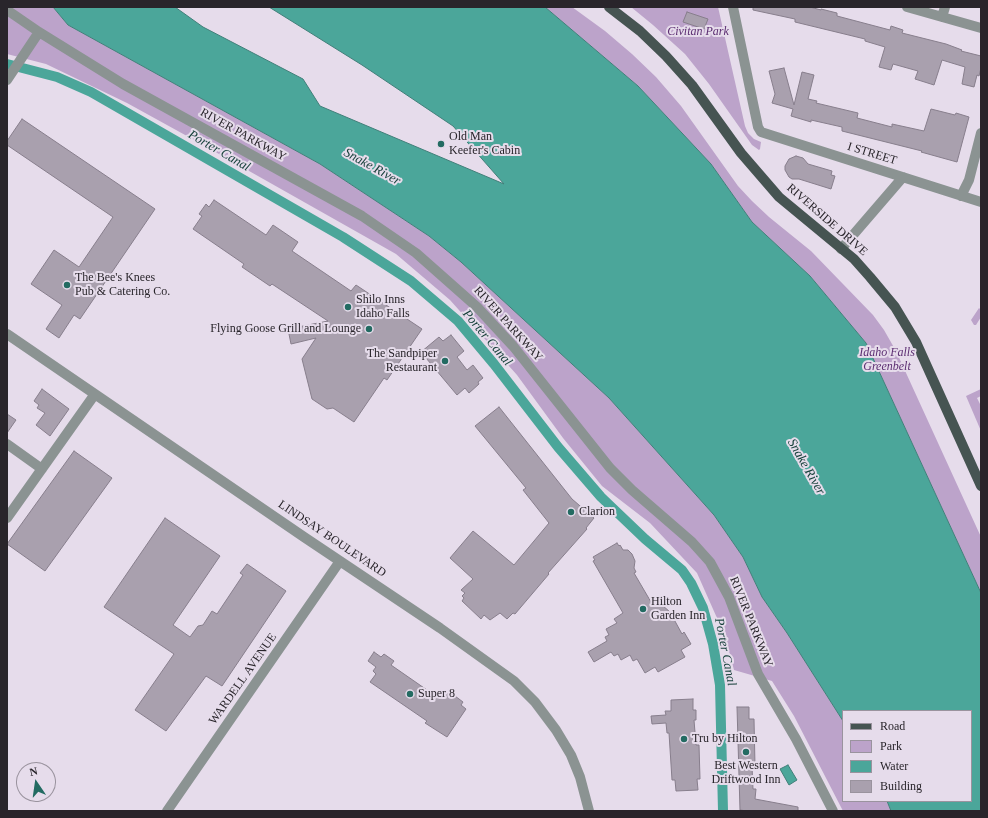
<!DOCTYPE html>
<style>
body{margin:0}
#map{position:relative;width:988px;height:818px;overflow:hidden;background:#e6dceb;font-family:Georgia,serif}
canvas{display:block}
.frame{position:absolute;inset:0;border:8px solid #29252b;pointer-events:none}
.legend{position:absolute;left:842px;top:710px;width:130px;height:92px;box-sizing:border-box;background:#e6dceb;border:1px solid #9a939e;margin:0;padding:5px 7px;list-style:none;font-size:12px;color:#29252b}
.legend li{display:flex;align-items:center;gap:8px;height:20px}
.legend b{width:20px;border:1px solid #9a939e}
.north{position:absolute;left:16px;top:762px;width:40px;height:40px;box-sizing:border-box;background:#e6dceb;border:1px solid #9a939e;border-radius:50%;rotate:347deg;font-size:11px;font-weight:700;line-height:16px;text-align:center;color:#29252b}
.north::after{content:'';display:block;margin:auto;width:14px;height:18px;background:#236b62;clip-path:polygon(50% 0,100% 100%,50% 72%,0 100%)}
</style>
<div id="map">
<canvas width="988" height="818"></canvas>
<div class="frame"></div>
<ul class="legend">
<li><b style="height:5px;background:#465452"></b>Road</li>
<li><b style="height:11px;background:#bca3ca"></b>Park</li>
<li><b style="height:11px;background:#4ba69a"></b>Water</li>
<li><b style="height:11px;background:#a9a0ae"></b>Building</li>
</ul>
<div class="north">N</div>
</div>
<script>
const ctx = document.querySelector('canvas').getContext('2d');
ctx.lineJoin = 'round';
function fillPath(path, color) {
  ctx.fillStyle = color;
  ctx.fill(path, 'evenodd');
}
function toPath(rows) {
  const path = new Path2D();
  for (const r of rows) {
    path.moveTo(r[0], r[1]);
    for (let i = 2; i < r.length; i += 2) path.lineTo(r[i], r[i + 1]);
  }
  return path;
}
function trace(path, color, width, dash) {
  ctx.strokeStyle = color;
  ctx.lineWidth = width;
  ctx.lineCap = dash ? 'butt' : 'round';
  ctx.setLineDash(dash || []);
  ctx.stroke(path);
}
function write(font, color, halo, rows, align = 'center') {
  ctx.font = font + ' Georgia,serif';
  ctx.lineWidth = 4;
  ctx.setLineDash([]);
  ctx.textBaseline = 'middle';
  ctx.strokeStyle = halo;
  ctx.fillStyle = color;
  for (const [text, x, y, turn = 0] of rows) {
    ctx.save();
    ctx.translate(x, y);
    ctx.rotate((+turn || 0) * Math.PI / 180);
    ctx.textAlign = isNaN(turn) ? turn : align;
    if (halo) ctx.strokeText(text, 0, 0);
    ctx.fillText(text, 0, 0);
    ctx.restore();
  }
}
fillPath(toPath([
 [7,7,53,7,68,25,320,164,429,236,461,262,609,398,714,515,743,557,762,597,787,633,843,721,843,801,887,801,891,811,843,811,794,716,772,681,734,670,725,636,697,573,650,523,602,486,563,438,517,375,450,300,396,254,196,141,127,103,46,64,7,54],
 [545,7,572,7,605,31,632,54,656,77,681,106,738,186,752,201,769,217,811,251,873,315,884,330,896,351,981,537,981,593,866,343,810,276,752,222,711,164,638,86],
 [631,7,718,7,745,126,748,133,754,139,761,142,760,149,759,150,752,145,709,84,685,54,653,25],
 [979,308,981,310,981,317,976,325,974,325,971,320],
 [981,389,981,396,977,398,981,406,981,431,966,396]
]), '#bca3ca');
const water = toPath([
 [53,7,175,7,203,27,303,79,320,106,504,184,453,126,362,65,269,7,545,7,638,86,711,164,752,222,810,276,866,343,981,593,981,811,891,811,887,801,971,801,971,711,843,711,843,721,787,633,762,597,743,557,714,515,609,398,461,262,429,236,320,164,68,25,53,7],
 [788,765,797,780,789,785,780,769,788,765]
]);
fillPath(water, '#4ba69a');
trace(water, '#417f79', 1);
trace(toPath([
 [7,64,57,77,91,92,343,237,411,281,458,321,494,364,558,447,601,497,645,539,682,570,691,583,703,608,713,644,720,685,723,811]
]), '#4ba69a', 10);
const building = toPath([
 [753,7,810,7,821,10,821,9,837,13,837,16,890,30,891,26,903,30,902,33,946,44,962,50,961,51,981,56,981,68,979,76,977,75,974,87,962,84,965,67,942,60,934,85,915,79,918,71,893,64,891,70,879,67,885,47,865,41,865,39,795,22,795,19,753,10,753,7],
 [687,12,708,19,704,29,683,22,687,12],
 [784,68,794,105,802,72,814,75,808,99,817,101,816,103,858,113,857,118,892,127,892,124,924,131,931,109,955,115,956,113,969,117,957,162,921,152,922,151,842,131,842,127,811,120,811,122,791,116,793,109,772,103,775,94,769,71,784,68],
 [22,119,155,209,80,319,74,315,59,338,46,329,62,305,31,284,54,250,79,267,113,217,7,145,7,141,22,119],
 [796,156,803,158,808,164,832,171,831,175,835,176,831,189,799,179,792,179,789,177,785,170,785,166,789,159,796,156],
 [214,200,266,235,273,225,298,242,292,251,351,291,356,285,422,329,387,380,384,378,354,422,333,408,327,409,312,399,302,359,316,338,291,344,288,329,328,321,272,284,270,286,242,267,244,264,193,229,202,216,199,214,206,204,209,207,214,200],
 [451,335,464,351,457,357,467,370,473,365,483,378,478,382,479,384,469,393,465,388,457,395,421,352,439,337,443,341,451,335],
 [42,389,69,409,50,436,36,425,45,413,37,408,39,405,34,401,42,389],
 [499,407,572,499,594,518,586,528,587,529,548,573,549,574,515,614,513,613,507,619,500,613,490,620,484,615,481,619,462,601,464,598,462,596,465,593,461,590,473,579,450,558,473,531,514,565,549,523,523,490,526,488,475,426,499,407],
 [7,414,16,420,7,433,7,414],
 [74,451,112,478,45,571,7,544,74,451],
 [165,518,220,556,173,625,190,637,198,626,203,625,212,611,217,614,243,575,240,573,247,564,286,591,222,686,206,676,166,731,135,710,174,654,104,607,165,518],
 [617,543,619,546,620,545,623,550,628,550,632,554,635,561,634,568,636,572,634,573,651,602,661,596,665,604,662,605,670,612,682,634,684,632,691,644,681,650,685,657,658,672,655,667,645,673,637,659,633,661,630,655,621,660,618,654,614,656,611,652,594,662,588,652,607,641,605,637,609,635,606,629,617,623,614,619,623,613,593,561,595,560,593,557,617,543],
 [374,652,381,657,384,654,394,661,391,665,440,699,445,692,450,695,451,693,463,702,461,705,466,709,447,737,425,723,427,721,370,682,376,674,373,671,376,667,368,661,374,652],
 [693,699,693,710,696,710,696,720,694,720,696,745,699,745,700,779,697,779,698,790,676,791,675,780,672,780,669,733,667,733,666,723,652,724,651,716,666,715,665,711,671,711,671,700,693,699],
 [737,707,749,707,749,719,754,719,755,766,752,766,753,789,756,789,755,799,798,807,798,811,747,811,740,810,737,707]
]);
fillPath(building, '#a9a0ae');
trace(building, '#877e8c', 1);
trace(toPath([
 [733,7,758,127,761,132,981,202],
 [907,7,981,28],
 [7,10,39,32,123,84,362,216,416,253,477,307,513,346,610,468,632,490,692,542,710,562,729,597,758,674,796,739,833,811],
 [942,17,945,7],
 [7,80,39,32],
 [961,196,969,180,981,133],
 [841,249,903,177],
 [7,334,304,537,440,628,514,681,535,702,556,730,571,755,580,777,589,811],
 [7,444,42,469],
 [7,518,95,394],
 [167,811,340,561]
]), '#8b9392', 10);
trace(toPath([
 [609,7,640,31,666,56,692,85,741,153,779,197,854,259,870,277,895,307,916,342,981,486]
]), '#465452', 10);
for (const [x, y, r, color] of [
 [441,144,4,"#236b62"],
 [67,285,4,"#236b62"],
 [348,307,4,"#236b62"],
 [369,329,4,"#236b62"],
 [445,361,4,"#236b62"],
 [571,512,4,"#236b62"],
 [643,609,4,"#236b62"],
 [410,694,4,"#236b62"],
 [684,739,4,"#236b62"],
 [746,752,4,"#236b62"]
]) {
  const dot = new Path2D();
  dot.arc(x, y, r, 0, 2 * Math.PI);
  ctx.fillStyle = color;
  ctx.fill(dot);
  trace(dot, '#e6dceb', 1.5);
}
write('italic 12px', '#5b2d71', '#e6dceb', [
 ["Civitan Park",698,32],
 ["Idaho Falls",887,353],
 ["Greenbelt",887,367]
]);
write('12px', '#29252b', '#e6dceb', [
 ["RIVER PARKWAY",243,135,29],
 ["I STREET",872,154,17],
 ["RIVERSIDE DRIVE",827,220,41],
 ["RIVER PARKWAY",508,324,48],
 ["LINDSAY BOULEVARD",332,539,34],
 ["RIVER PARKWAY",751,622,68],
 ["WARDELL AVENUE",243,679,-55]
]);
write('12px', '#29252b', '#e6dceb', [
 ["Old Man",449,137],
 ["Keefer's Cabin",449,151],
 ["The Bee's Knees",75,278],
 ["Pub & Catering Co.",75,292],
 ["Shilo Inns",356,300],
 ["Idaho Falls",356,314],
 ["Flying Goose Grill and Lounge",361,329,"right"],
 ["The Sandpiper",437,354,"right"],
 ["Restaurant",437,368,"right"],
 ["Clarion",579,512],
 ["Hilton",651,602],
 ["Garden Inn",651,616],
 ["Super 8",418,694],
 ["Tru by Hilton",692,739],
 ["Best Western",746,766,"center"],
 ["Driftwood Inn",746,780,"center"]
], 'left');
write('italic 13px', '#17413b', '#e6dceb', [
 ["Porter Canal",219,151,30],
 ["Snake River",372,167,29],
 ["Porter Canal",487,338,50],
 ["Snake River",806,467,60],
 ["Porter Canal",725,652,79]
]);
</script>
